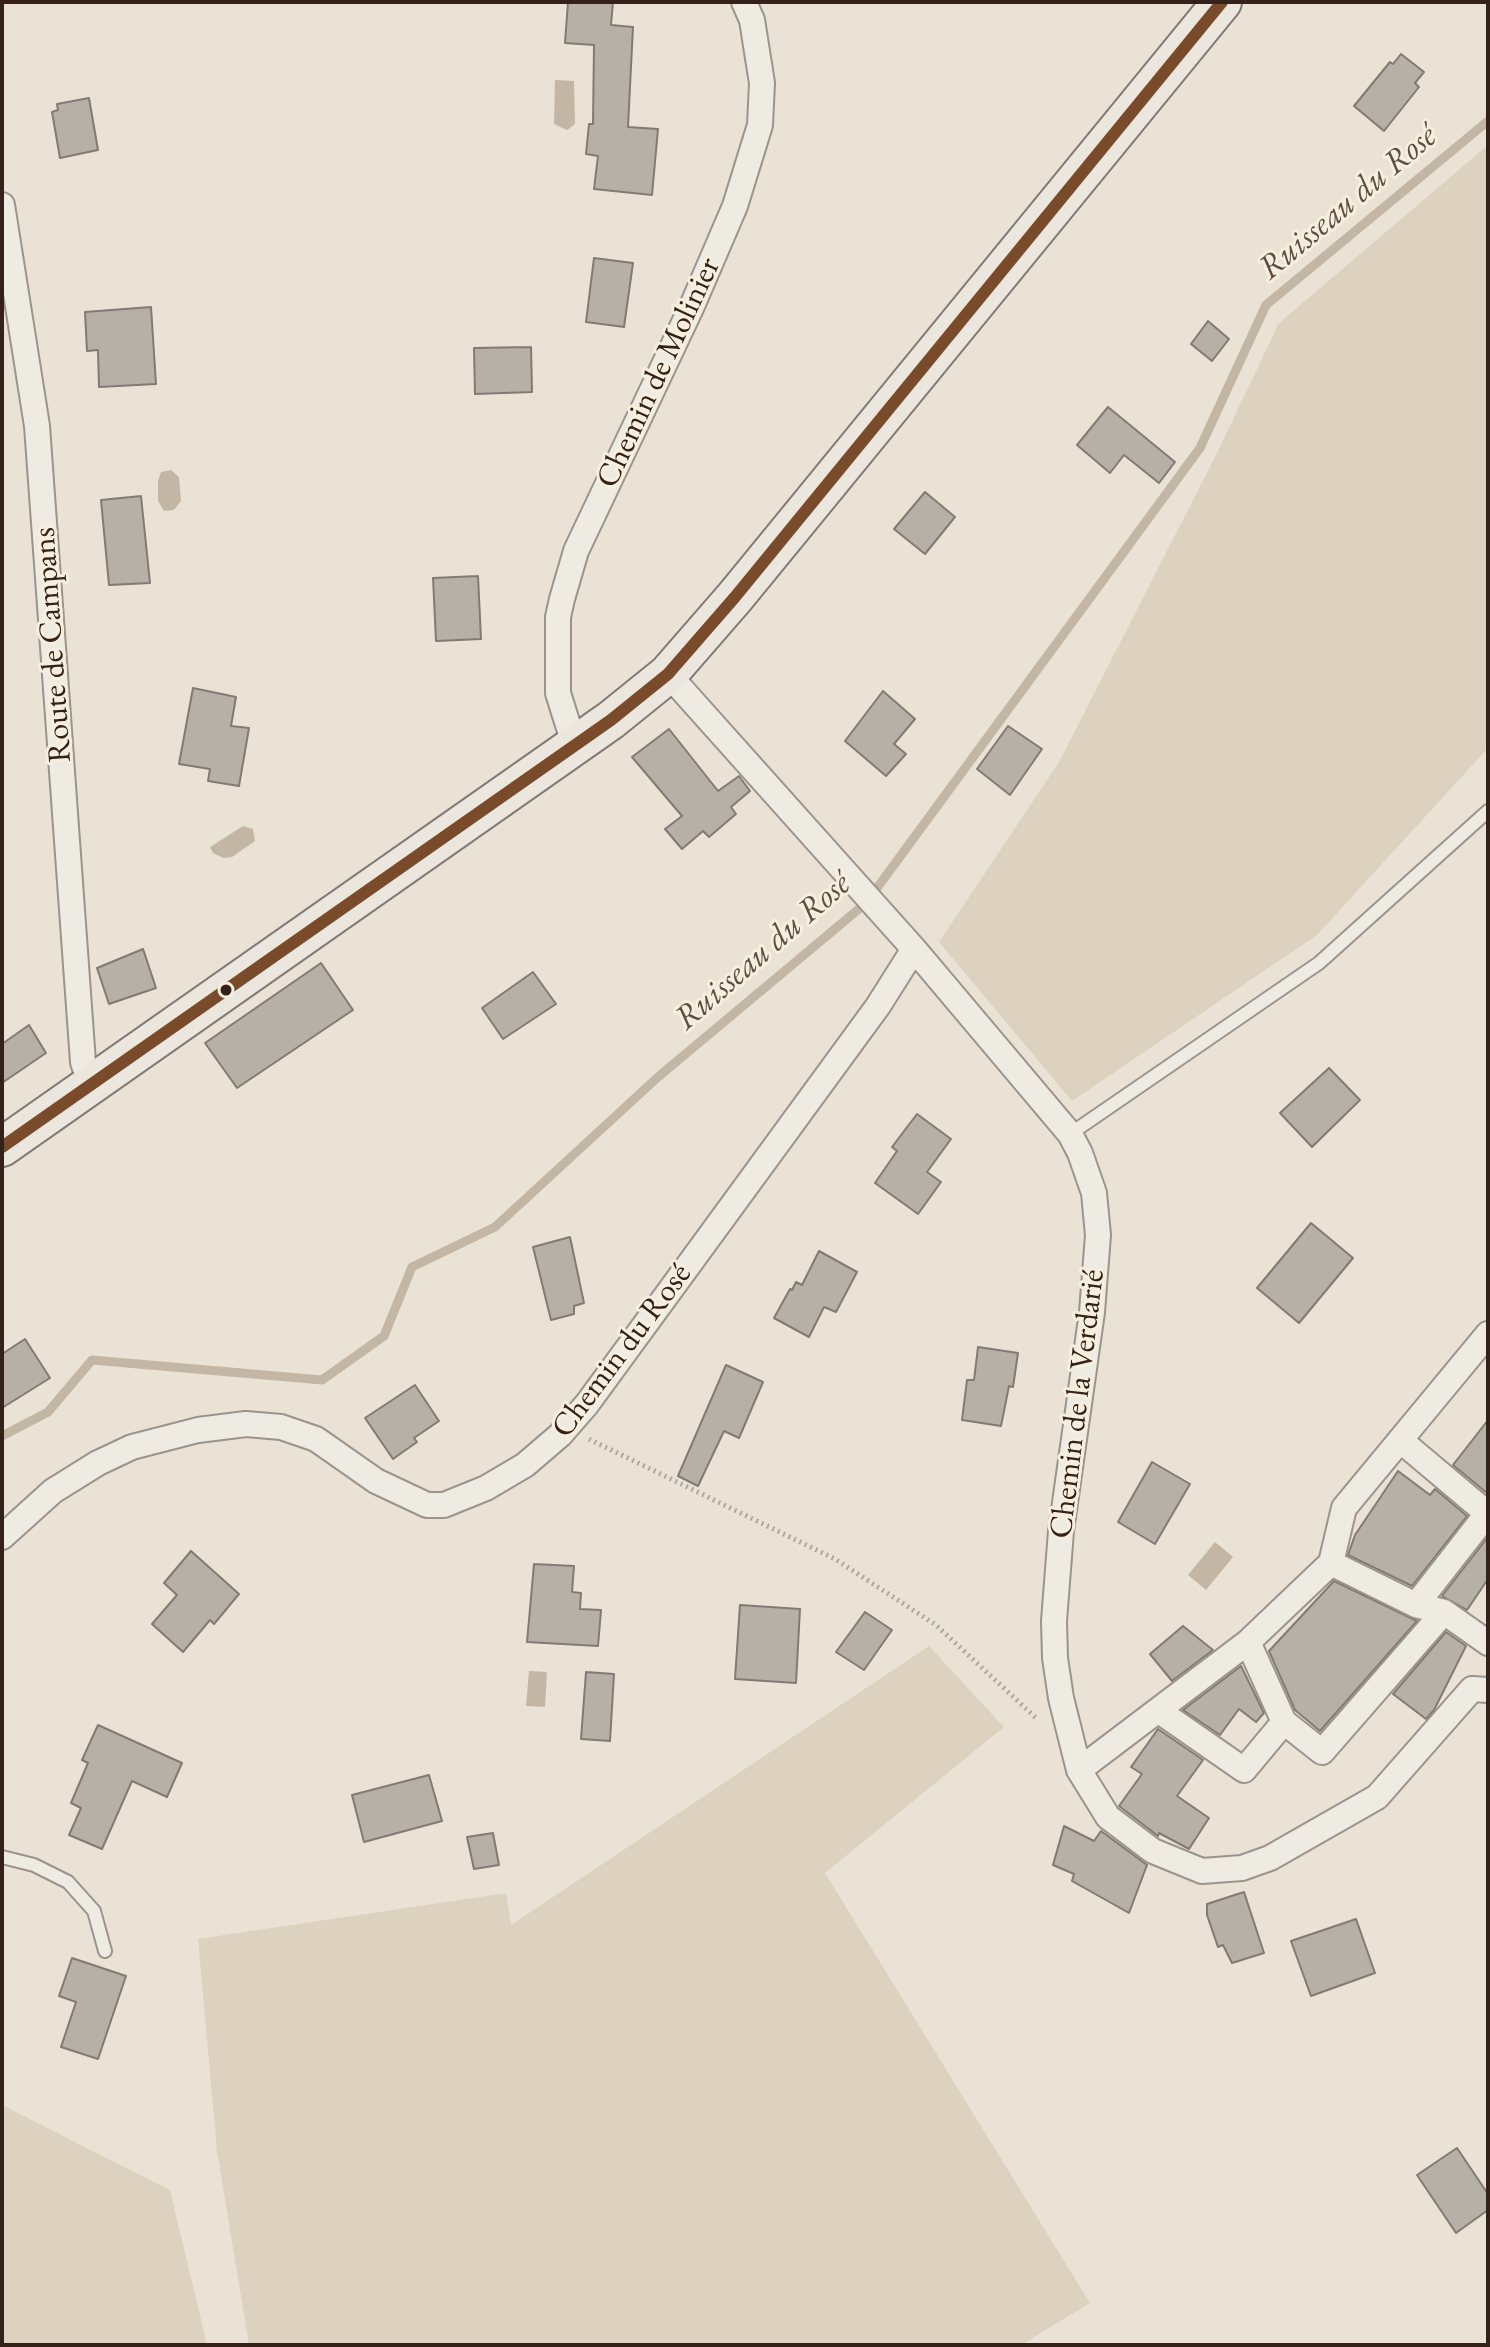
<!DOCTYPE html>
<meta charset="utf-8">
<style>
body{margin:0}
#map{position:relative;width:1490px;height:2347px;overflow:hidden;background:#eae3d5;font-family:"EB Garamond",serif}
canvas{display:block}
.frame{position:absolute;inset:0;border:4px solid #34211a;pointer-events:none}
</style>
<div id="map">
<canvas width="1490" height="2347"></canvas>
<div class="frame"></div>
</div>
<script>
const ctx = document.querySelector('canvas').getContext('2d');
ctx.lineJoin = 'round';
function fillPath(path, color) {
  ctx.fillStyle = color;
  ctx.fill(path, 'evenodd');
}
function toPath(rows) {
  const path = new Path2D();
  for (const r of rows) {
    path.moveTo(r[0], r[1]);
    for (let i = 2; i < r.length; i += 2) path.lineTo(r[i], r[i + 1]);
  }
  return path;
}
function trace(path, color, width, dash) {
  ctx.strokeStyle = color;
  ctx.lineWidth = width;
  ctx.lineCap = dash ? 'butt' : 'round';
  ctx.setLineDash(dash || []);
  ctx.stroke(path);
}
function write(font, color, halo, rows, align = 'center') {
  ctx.font = font + ' "EB Garamond",serif';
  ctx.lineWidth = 6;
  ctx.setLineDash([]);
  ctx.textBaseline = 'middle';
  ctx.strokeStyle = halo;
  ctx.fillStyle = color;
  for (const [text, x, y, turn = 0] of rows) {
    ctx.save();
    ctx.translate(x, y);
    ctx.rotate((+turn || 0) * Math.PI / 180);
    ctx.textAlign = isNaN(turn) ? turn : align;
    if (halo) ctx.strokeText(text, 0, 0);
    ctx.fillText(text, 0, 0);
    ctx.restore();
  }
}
fillPath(toPath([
 [1488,145,1488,748,1317,935,1072,1101,939,942,1059,762,1215,457,1279,323],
 [929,1646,1004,1727,825,1873,1090,2303,1021,2345,249,2345,217,2151,198,1939,506,1893,511,1925],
 [2,2105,170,2190,207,2345,2,2345]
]), '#ddd2c0');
fillPath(toPath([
 [555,80,574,81,575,124,567,130,554,124],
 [171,470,179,477,181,501,174,510,164,511,158,501,158,481,161,472],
 [243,826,253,829,255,841,232,857,223,858,213,853,210,847],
 [1215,1542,1233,1557,1206,1590,1188,1575],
 [529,1671,547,1672,545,1707,526,1706]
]), '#c3b6a4');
trace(toPath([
 [2,1436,48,1412,92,1360,322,1380,384,1336,412,1267,495,1227,658,1077,866,903,1200,448,1266,305,1488,121]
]), '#c3b6a4', 9);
const building = toPath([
 [568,2,613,2,611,25,633,27,628,127,658,129,652,195,594,189,598,156,586,154,589,124,593,124,594,45,565,43,568,2],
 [1401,54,1424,72,1415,83,1419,87,1384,131,1354,106,1390,62,1393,64,1401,54],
 [89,98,98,150,60,158,52,112,58,110,57,104,89,98],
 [594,258,633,263,624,327,586,322,594,258],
 [151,307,156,384,99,387,98,350,87,351,85,312,151,307],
 [1208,321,1229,339,1212,361,1191,344,1208,321],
 [531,347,532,392,475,394,474,348,531,347],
 [1108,407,1175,462,1159,483,1124,455,1110,473,1077,445,1108,407],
 [925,492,955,517,925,554,894,529,925,492],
 [141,496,150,583,109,585,101,500,141,496],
 [478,576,481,639,436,641,433,578,478,576],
 [193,688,236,697,231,726,249,728,239,786,208,781,210,769,179,764,193,688],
 [883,691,915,719,894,744,906,754,886,776,845,741,883,691],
 [1008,726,1042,749,1010,795,977,769,1008,726],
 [669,729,718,791,739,776,750,791,731,807,736,814,709,837,703,831,682,849,665,829,682,816,632,757,669,729],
 [143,949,156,988,109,1004,97,968,143,949],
 [321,963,353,1010,237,1088,205,1043,321,963],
 [533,972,556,1004,503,1039,482,1008,533,972],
 [29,1025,46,1053,2,1083,2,1044,29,1025],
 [1329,1068,1360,1100,1312,1147,1280,1113,1329,1068],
 [917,1114,951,1139,927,1172,941,1182,918,1214,875,1183,897,1151,892,1147,917,1114],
 [1311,1223,1353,1258,1299,1323,1257,1288,1311,1223],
 [570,1237,584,1303,574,1306,574,1314,551,1320,533,1247,570,1237],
 [819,1251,857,1272,836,1312,824,1307,809,1337,774,1318,790,1289,792,1290,796,1282,802,1285,819,1251],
 [25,1339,50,1378,2,1408,2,1354,25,1339],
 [978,1347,1018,1353,1013,1387,1009,1386,1001,1426,962,1420,967,1380,974,1380,978,1347],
 [726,1365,763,1382,739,1438,724,1431,698,1486,678,1476,726,1365],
 [415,1385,439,1421,414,1438,417,1442,393,1459,365,1418,415,1385],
 [1488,1420,1488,1494,1453,1465,1488,1420],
 [1152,1462,1190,1484,1155,1544,1118,1522,1152,1462],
 [1398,1471,1430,1495,1435,1489,1467,1516,1412,1586,1348,1555,1355,1535,1398,1471],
 [1488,1537,1488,1579,1467,1610,1442,1596,1488,1537],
 [191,1551,239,1594,214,1624,210,1620,183,1652,152,1624,177,1595,164,1583,191,1551],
 [534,1564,574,1566,572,1592,581,1593,580,1609,601,1610,598,1646,527,1642,534,1564],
 [1334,1581,1417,1621,1320,1731,1295,1710,1269,1651,1334,1581],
 [740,1605,800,1609,796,1683,735,1679,740,1605],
 [865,1612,892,1630,864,1670,836,1652,865,1612],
 [1183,1626,1213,1650,1172,1681,1150,1654,1183,1626],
 [1446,1632,1466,1646,1434,1710,1426,1719,1393,1694,1446,1632],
 [1241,1666,1264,1713,1256,1722,1239,1709,1220,1735,1183,1710,1241,1666],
 [586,1672,614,1674,610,1741,581,1739,586,1672],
 [98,1725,182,1763,167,1797,132,1781,102,1849,69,1835,81,1808,71,1803,88,1763,82,1760,98,1725],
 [1158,1729,1203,1760,1177,1796,1209,1818,1189,1849,1159,1833,1158,1836,1119,1806,1142,1774,1131,1767,1158,1729],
 [429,1775,442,1821,364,1842,352,1795,429,1775],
 [1064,1826,1094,1841,1101,1831,1147,1865,1129,1913,1072,1881,1074,1874,1053,1865,1064,1826],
 [493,1833,499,1865,474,1869,467,1837,493,1833],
 [1244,1892,1264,1953,1232,1963,1223,1945,1218,1947,1207,1915,1207,1904,1244,1892],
 [1356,1919,1375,1973,1311,1996,1291,1941,1356,1919],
 [72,1958,126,1976,98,2059,61,2047,76,2002,59,1996,72,1958],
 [1457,2148,1488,2194,1488,2210,1456,2233,1417,2175,1457,2148]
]);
fillPath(building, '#b7b0a7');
trace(building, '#827a73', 2);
const service = toPath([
 [1070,1134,1319,963,1488,811],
 [2,1857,34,1865,68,1882,94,1911,105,1951]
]);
const minor = toPath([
 [2,205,37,426,83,1062,91,1086],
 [668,674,914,949,1070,1134,1080,1153,1094,1193,1098,1235,1092,1312,1061,1531,1054,1621,1055,1658,1061,1698,1079,1770,1108,1817,1153,1851,1202,1871,1242,1868,1270,1858,1377,1797,1472,1689,1488,1690],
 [574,744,558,693,558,617,562,599,576,551,692,306,735,206,760,125,762,83,752,20,744,2],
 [1400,1440,1488,1514],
 [2,1537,53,1491,98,1463,132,1447,198,1430,246,1424,281,1427,316,1439,376,1481,427,1505,444,1505,486,1488,525,1465,560,1435,587,1404,878,1006,914,949],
 [1331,1563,1416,1605,1444,1612,1488,1643],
 [1416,1605,1487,1514],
 [1248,1642,1284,1722,1322,1752,1444,1612],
 [1159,1711,1244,1770,1284,1722],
 [1079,1770,1248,1642,1331,1563,1344,1508,1488,1334]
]);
const primary = toPath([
 [2,1147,611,720,668,674,735,597,1222,2]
]);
trace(service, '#9b948c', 16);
trace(minor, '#9b948c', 28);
trace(primary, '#827a73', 42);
trace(toPath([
 [589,1439,835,1559,936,1625,1036,1718]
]), '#aca8a1', 5, [2, 4]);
trace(service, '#eeebe3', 12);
trace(minor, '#eeebe3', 24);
trace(primary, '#ebe7df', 38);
trace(toPath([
 [2,1147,611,720,668,674,735,597,1222,2]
]), '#7a4b2a', 12);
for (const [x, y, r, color] of [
 [226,990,7,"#34211a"]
]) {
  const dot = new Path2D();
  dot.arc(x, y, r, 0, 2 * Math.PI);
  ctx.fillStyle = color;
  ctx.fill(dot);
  trace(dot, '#f7efde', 3);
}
write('32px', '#34211a', '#f7efde', [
 ["Chemin de Molinier",659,373,-65],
 ["Route de Campans",53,645,-94],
 ["Chemin du Rosé",622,1351,-53],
 ["Chemin de la Verdarié",1078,1404,-83]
]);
write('italic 34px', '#604e43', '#f7efde', [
 ["Ruisseau du Rosé",1348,203,-40],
 ["Ruisseau du Rosé",763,952,-41]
]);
</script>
